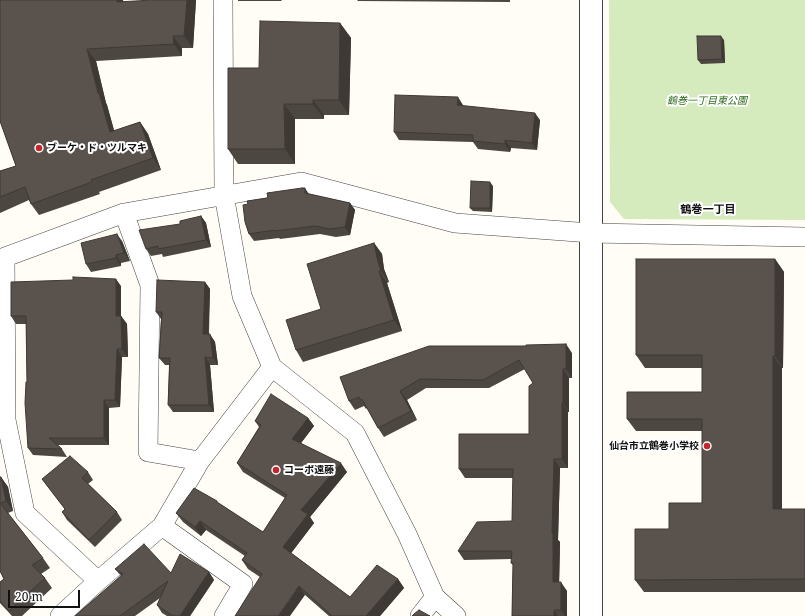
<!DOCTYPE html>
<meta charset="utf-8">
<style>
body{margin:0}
#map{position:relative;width:805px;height:616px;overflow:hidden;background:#fffdf5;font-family:"Noto Serif",serif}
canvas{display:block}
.scale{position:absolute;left:8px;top:590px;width:72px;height:18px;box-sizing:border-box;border:2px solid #111;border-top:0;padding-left:5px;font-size:12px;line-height:14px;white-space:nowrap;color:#111;-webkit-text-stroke:3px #fff;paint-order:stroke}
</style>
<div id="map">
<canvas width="805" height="616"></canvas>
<div class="scale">20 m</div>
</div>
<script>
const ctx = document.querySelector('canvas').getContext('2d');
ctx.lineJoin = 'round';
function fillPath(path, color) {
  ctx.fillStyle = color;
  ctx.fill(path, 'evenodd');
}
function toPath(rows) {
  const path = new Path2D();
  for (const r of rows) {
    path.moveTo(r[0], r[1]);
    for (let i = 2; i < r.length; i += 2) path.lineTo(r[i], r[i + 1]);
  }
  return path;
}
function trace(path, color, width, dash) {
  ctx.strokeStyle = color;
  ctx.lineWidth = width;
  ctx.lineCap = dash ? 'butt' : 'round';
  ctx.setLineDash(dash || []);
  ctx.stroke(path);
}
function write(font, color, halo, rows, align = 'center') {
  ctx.font = font + ' "Noto Serif","Noto Sans JP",serif';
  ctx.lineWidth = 4;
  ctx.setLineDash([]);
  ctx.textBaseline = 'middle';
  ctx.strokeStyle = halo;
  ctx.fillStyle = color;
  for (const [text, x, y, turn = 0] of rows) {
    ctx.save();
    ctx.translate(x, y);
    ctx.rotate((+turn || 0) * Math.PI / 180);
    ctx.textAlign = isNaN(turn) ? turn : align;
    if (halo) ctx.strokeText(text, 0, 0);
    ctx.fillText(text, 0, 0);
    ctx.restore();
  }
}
fillPath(toPath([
 [609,0,805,0,805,220,624,219,610,202]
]), '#d5ebbd');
const minor = toPath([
 [223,0,224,195,242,296,272,367,355,433,407,534,435,597,456,616],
 [124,213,150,285,148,452,200,461],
 [5,257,6,420,25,513,98,581],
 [0,259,124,213,301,182,455,223,591,233,805,237],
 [162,526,243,584,224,616],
 [60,616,98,581,162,526,200,461,272,367],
 [420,616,435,597]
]);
const tertiary = toPath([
 [591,616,591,0]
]);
trace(minor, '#444', 20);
trace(tertiary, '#444', 24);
trace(minor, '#fff', 19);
trace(tertiary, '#fff', 22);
fillPath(toPath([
 [196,0,193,48,182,48,182,56,96,61,106,103,107,105,114,131,140,122,148,134,161,170,99,192,100,194,39,215,31,204,29,200,0,213,0,171,16,166,0,121,123,2],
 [238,0,282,0,281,1,238,1],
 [309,0,510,0,510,2,358,1,357,0],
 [340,23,351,38,349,115,324,115,324,119,295,119,295,164,238,164,228,149,259,68],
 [724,40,725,63,701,64,698,60],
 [463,105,463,106,540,120,537,150,511,148,510,152,478,149,473,142,399,140,394,132],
 [493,186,492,212,473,211,470,208],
 [308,194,350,203,355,210,350,235,336,237,320,234,280,239,279,238,254,241,249,234],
 [201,216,206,223,211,247,163,257,162,254,151,256,146,249],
 [122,241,130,261,121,263,121,266,91,272,86,264],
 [374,243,382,254,384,269,389,282,387,283,402,331,303,362,296,350,321,309],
 [775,259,784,272,783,368,782,368,782,509,805,509,805,592,644,592,635,580,669,529,702,503,702,431,636,431,627,419,702,392,702,368,645,368,636,355],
 [205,282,210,289,209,334,215,342,218,365,210,365,214,412,173,412,168,405,169,365,165,365,159,358,161,319,156,312],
 [121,286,121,316,127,324,128,357,122,357,120,407,109,408,109,445,58,445,62,449,67,457,33,455,28,448,26,324,16,324,11,316],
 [572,353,572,378,569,378,569,412,568,412,568,468,560,468,558,540,560,542,559,582,567,591,567,616,512,616,513,565,511,563,512,559,464,560,458,551,512,521,513,478,465,478,459,469,529,434,533,383,525,369,489,388,426,388,407,400,417,420,384,437,378,428,367,408,366,409,364,406,355,410,349,401,340,377],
 [308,418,314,426,301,443,347,472,310,517,314,523,291,553,350,597,398,579,404,588,380,616,329,616,305,595,260,577,248,569,242,560,245,556,206,530,201,536,183,522,176,513,218,503,263,532,285,498,243,472,237,463,259,427,255,421],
 [88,472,93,480,88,484,117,512,122,520,95,547,67,520,62,512,65,509,42,479],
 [1,477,8,487,13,511,8,513,43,558,50,568,41,574,45,578,52,588,22,616,12,616,0,603,0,582,4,579,0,571],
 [115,569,171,573,209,572,214,580,190,616,167,616,162,613,157,605,160,598,135,616,75,616,121,576]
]), '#4d4742');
fillPath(toPath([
 [117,0,123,0,126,14,117,2],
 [187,0,196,0,193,48,184,36],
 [340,23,351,38,349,115,339,100],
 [173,36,182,48,182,56,174,44],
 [721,36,724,40,725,63,722,59],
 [87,49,96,61,106,103,107,105,118,144,110,132,98,93],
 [458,97,463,105,463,113,457,105],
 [313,100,324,115,324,119,313,104],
 [284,104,295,119,295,164,285,149],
 [535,113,540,120,537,150,532,143],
 [140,122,148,134,161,170,153,158],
 [505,140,511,148,510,152,505,144],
 [490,182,493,186,492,212,490,208],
 [305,188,310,196,305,193],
 [350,203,355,210,350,235,345,227],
 [201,216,206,223,211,247,206,240],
 [117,234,122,241,130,261,124,253],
 [374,243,382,254,384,269,389,282,381,271,377,258],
 [116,255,121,263,121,266,116,258],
 [775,259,784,272,783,368,775,356],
 [379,271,387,283,402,331,394,320],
 [116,279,121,286,121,324,116,316],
 [205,282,210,289,208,342,203,334],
 [121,316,127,324,128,357,122,349],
 [210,334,215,342,218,365,213,358],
 [566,344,572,353,572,378,566,369],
 [117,349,122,357,120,407,115,400],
 [773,356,782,368,782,521,773,509],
 [205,357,210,365,214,412,209,405],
 [563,369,569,378,569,412,563,403],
 [400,391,407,400,417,420,411,411],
 [104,400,109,408,109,445,104,438],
 [562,403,568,412,568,468,562,459],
 [308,418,314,426,298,447,292,439],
 [554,459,560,468,558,540,560,542,559,591,553,582,552,533],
 [341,463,347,472,310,517,314,523,289,556,283,547,301,510],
 [1,477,8,487,13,511,6,501],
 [200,521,206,530,201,536,195,527],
 [209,572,214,580,190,616,180,616],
 [398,579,404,588,380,616,366,616],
 [561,582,567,591,567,616,565,616,561,610],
 [299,586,305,595,290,616,278,616],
 [554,610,558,616,554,616]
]), '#3f3936');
const building = toPath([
 [0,0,117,0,117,2,153,0,187,0,184,36,173,36,174,44,87,49,98,93,99,93,110,132,140,122,153,158,91,180,92,182,31,204,25,187,0,197,0,171,16,166,0,121,0,0],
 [260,21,340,23,339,100,313,100,313,104,284,104,285,149,228,149,228,68,259,68,260,21],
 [697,36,721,36,722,59,698,60,697,36],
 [395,95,458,97,457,105,535,113,532,143,505,140,505,144,473,141,473,135,394,132,395,95],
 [471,181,490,182,490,208,470,208,471,181],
 [302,188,305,188,305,193,350,203,345,227,330,229,315,226,275,231,274,230,249,234,245,222,243,205,248,204,247,201,268,198,267,193,302,188],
 [201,216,206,240,158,249,158,246,146,249,139,230,180,224,180,221,201,216],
 [117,234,124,253,116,255,116,258,86,264,81,243,117,234],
 [374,243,377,258,381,271,379,271,394,320,296,350,286,320,321,309,307,264,374,243],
 [636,259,775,259,775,356,773,356,773,509,805,509,805,579,635,580,635,529,669,529,669,503,702,503,702,419,627,419,627,392,702,392,702,355,636,355,636,259],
 [73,277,116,279,116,316,121,316,122,349,117,349,115,400,104,400,104,438,49,438,62,449,28,448,25,403,26,382,27,382,26,316,11,316,11,282,73,280,73,277],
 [157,280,205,282,203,334,210,334,213,358,205,357,209,405,168,405,170,358,159,358,162,312,156,312,157,280],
 [566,344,566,369,563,369,563,403,562,403,562,459,554,459,552,533,553,533,553,582,561,582,561,610,554,610,554,616,512,616,513,563,511,563,512,551,458,551,477,522,512,521,513,469,459,469,459,434,529,434,529,386,533,383,519,360,483,380,420,379,400,391,411,411,378,428,362,399,360,400,359,397,349,401,340,377,429,346,526,346,526,345,566,344],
 [271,394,308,418,292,439,341,463,301,510,308,514,283,547,350,597,377,565,398,579,366,616,332,616,299,586,278,616,235,616,262,574,242,560,247,553,200,521,195,527,176,513,194,488,217,501,217,502,263,532,287,495,237,463,261,425,255,421,271,394],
 [70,456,88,472,82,478,117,512,89,540,62,512,65,509,42,479,70,456],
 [0,477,1,477,6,501,0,503,43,558,32,565,45,578,9,611,0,601,0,582,4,579,0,571,0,477],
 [144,544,171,573,180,554,209,572,180,616,173,616,157,605,168,581,120,616,75,616,123,574,115,569,144,544],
 [419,610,430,616,412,616,414,614,419,610]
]);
fillPath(building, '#5a524d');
trace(building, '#3f3936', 1);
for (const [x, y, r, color] of [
 [39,148,4,"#c4262e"],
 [707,446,4,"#c4262e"],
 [276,470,4,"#c4262e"]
]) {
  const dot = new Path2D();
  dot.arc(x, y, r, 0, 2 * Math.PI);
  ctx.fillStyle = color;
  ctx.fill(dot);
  trace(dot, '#fff', 1.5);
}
write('italic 10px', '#2f6b1f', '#fff', [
 ["鶴巻一丁目東公園",707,101]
]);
write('bold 10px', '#111', '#fff', [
 ["ブーケ・ド・ツルマキ",47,148],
 ["仙台市立鶴巻小学校",699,446,"right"],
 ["コーポ遠藤",284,470]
], 'left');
write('bold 11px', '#111', '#fff', [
 ["鶴巻一丁目",708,210]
]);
</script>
